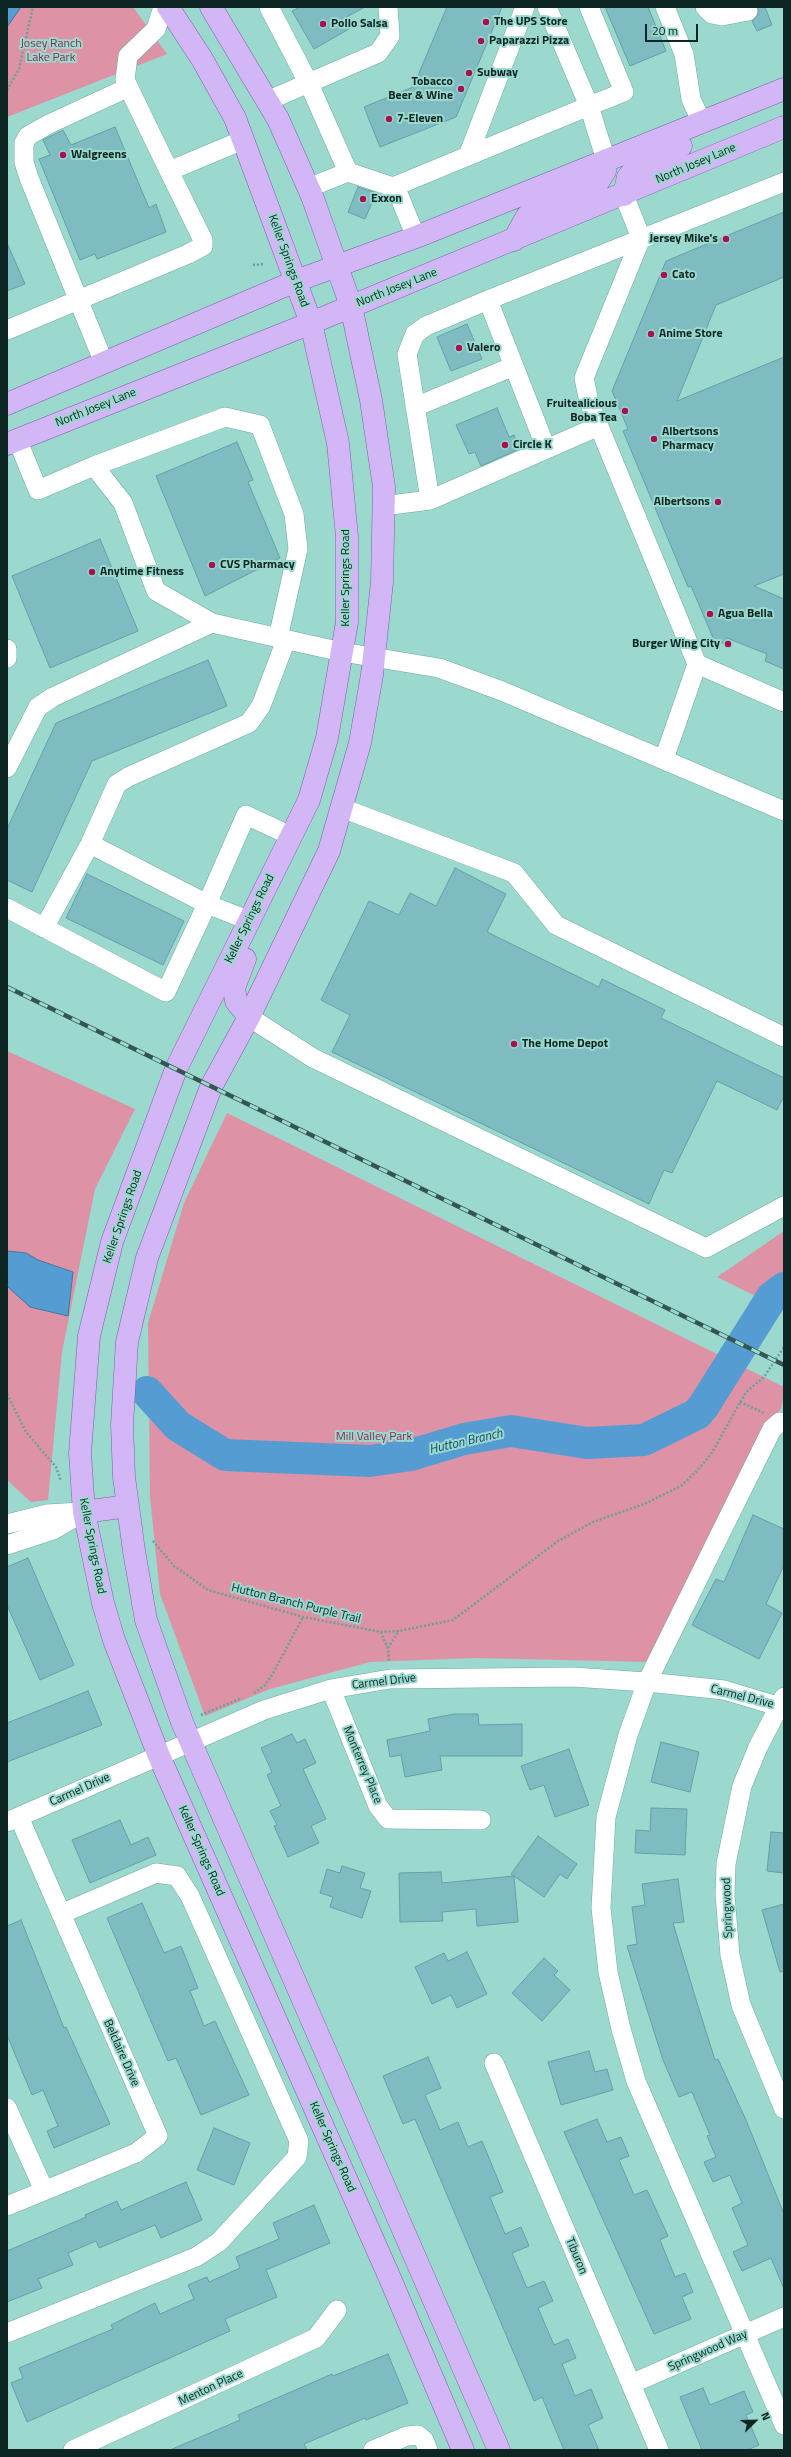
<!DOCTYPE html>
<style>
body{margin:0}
#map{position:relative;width:791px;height:2457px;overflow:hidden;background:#9bd8ce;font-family:"Titillium Web",sans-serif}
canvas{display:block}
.frame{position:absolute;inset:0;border:8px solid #0d2623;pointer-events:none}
.north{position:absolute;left:735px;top:2401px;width:40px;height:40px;-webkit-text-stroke:3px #9bd8ce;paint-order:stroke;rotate:67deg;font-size:11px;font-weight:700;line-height:16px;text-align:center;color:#0d2623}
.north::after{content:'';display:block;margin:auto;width:14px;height:18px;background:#0d2623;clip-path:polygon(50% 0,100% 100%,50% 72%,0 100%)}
.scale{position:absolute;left:645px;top:24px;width:53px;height:18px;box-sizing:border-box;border:2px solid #0d2623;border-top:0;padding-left:5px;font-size:12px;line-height:14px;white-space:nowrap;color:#0d2623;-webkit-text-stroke:3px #9bd8ce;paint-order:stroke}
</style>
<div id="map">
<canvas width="791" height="2457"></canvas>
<div class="frame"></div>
<div class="north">N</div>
<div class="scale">20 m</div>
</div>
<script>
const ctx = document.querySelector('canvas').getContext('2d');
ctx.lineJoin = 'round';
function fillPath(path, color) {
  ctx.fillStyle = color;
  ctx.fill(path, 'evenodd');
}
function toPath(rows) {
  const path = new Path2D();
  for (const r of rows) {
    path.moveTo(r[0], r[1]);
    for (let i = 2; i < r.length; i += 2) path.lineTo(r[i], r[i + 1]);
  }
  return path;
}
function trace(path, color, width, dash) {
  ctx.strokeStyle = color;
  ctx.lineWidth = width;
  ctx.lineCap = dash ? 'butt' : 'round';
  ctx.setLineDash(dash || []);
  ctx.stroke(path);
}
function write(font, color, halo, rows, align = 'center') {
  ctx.font = font + ' "Titillium Web",sans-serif';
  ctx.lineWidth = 4;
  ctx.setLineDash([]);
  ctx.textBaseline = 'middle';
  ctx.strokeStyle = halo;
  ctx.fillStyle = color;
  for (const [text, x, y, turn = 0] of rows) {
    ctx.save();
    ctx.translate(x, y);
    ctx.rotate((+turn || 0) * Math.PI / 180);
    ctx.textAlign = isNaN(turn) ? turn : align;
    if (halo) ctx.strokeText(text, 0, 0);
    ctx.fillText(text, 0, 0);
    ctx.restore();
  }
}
fillPath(toPath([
 [7,7,133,7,167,54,7,117],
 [7,1051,135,1109,95,1189,62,1352,48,1500,31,1502,7,1480],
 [227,1113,784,1387,782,1406,650,1662,476,1658,370,1662,270,1689,205,1716,160,1594,150,1497,148,1323,184,1203],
 [784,1231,784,1310,717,1277]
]), '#de92a5');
const water = toPath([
 [7,7,21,7,7,27,7,7],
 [7,1251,26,1253,38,1260,73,1272,68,1316,30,1307,7,1286,7,1251]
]);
fillPath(water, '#559cd3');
trace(water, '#3f799e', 1);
trace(toPath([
 [147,1392,178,1426,225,1455,370,1461,411,1455,464,1439,511,1431,587,1443,644,1440,697,1414,703,1407,772,1297,784,1288]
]), '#559cd3', 32);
const building = toPath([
 [300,7,365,7,343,19,349,29,314,49,292,11,300,7],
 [447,7,502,7,456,117,380,147,364,107,413,87,447,7],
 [605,7,648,7,666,51,630,66,605,7],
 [758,7,765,7,772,25,757,31,752,21,758,15,758,7],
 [115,127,149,208,156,204,166,232,97,259,95,254,80,260,39,159,50,155,43,140,63,130,71,145,115,127],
 [358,187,376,193,365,219,348,212,358,187],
 [784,212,784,277,716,305,677,401,784,357,784,574,754,586,784,599,784,669,765,661,767,654,727,638,725,644,714,640,691,586,688,587,623,431,628,429,612,391,666,261,784,212],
 [7,243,25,284,7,291,7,243],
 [467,324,482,359,451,371,437,337,467,324],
 [497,408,509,437,514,435,519,449,481,466,475,452,469,454,456,425,497,408],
 [237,442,253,480,248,482,280,558,205,596,156,476,237,442],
 [100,539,138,631,50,668,12,576,100,539],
 [208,660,227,706,92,761,32,892,7,880,7,829,56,723,208,660],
 [455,868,506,894,487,932,599,987,602,979,665,1010,661,1018,784,1078,784,1096,777,1110,717,1081,672,1173,664,1170,649,1204,332,1052,350,1015,321,1000,369,901,399,915,410,893,436,906,455,868],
 [87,874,184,921,163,965,66,918,87,874],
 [753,1515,784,1529,784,1565,766,1604,782,1613,759,1659,692,1625,716,1579,724,1582,753,1515],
 [28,1558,74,1665,40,1680,7,1605,7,1567,28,1558],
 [88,1691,102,1725,7,1762,7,1723,88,1691],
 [454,1714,478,1714,479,1725,522,1724,522,1756,440,1756,442,1770,405,1777,401,1755,390,1757,387,1740,430,1731,428,1719,454,1714],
 [292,1734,297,1743,305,1739,316,1763,303,1769,326,1819,311,1826,319,1843,288,1857,274,1826,277,1825,270,1811,281,1806,267,1775,272,1772,261,1748,292,1734],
 [661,1742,699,1752,690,1792,651,1782,661,1742],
 [569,1749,589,1805,555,1817,544,1785,530,1790,521,1766,569,1749],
 [651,1808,687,1809,685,1855,635,1853,636,1830,650,1831,651,1808],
 [120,1820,131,1845,148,1837,156,1855,90,1883,72,1840,120,1820],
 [771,1832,784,1833,784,1873,767,1871,771,1832],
 [538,1836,577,1864,567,1879,560,1874,544,1897,511,1874,538,1836],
 [342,1866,365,1873,360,1888,371,1891,362,1918,330,1907,333,1897,320,1893,327,1869,340,1873,342,1866],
 [441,1872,442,1883,514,1876,518,1922,477,1926,476,1909,442,1912,443,1921,400,1922,399,1873,441,1872],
 [678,1879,684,1922,673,1923,697,2003,715,2060,718,2059,746,2120,784,2214,784,2289,771,2258,742,2271,733,2252,748,2245,732,2208,742,2203,730,2175,713,2182,704,2162,716,2157,707,2136,710,2135,692,2092,679,2097,663,2060,627,1946,637,1944,632,1907,645,1905,642,1884,678,1879],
 [142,1903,164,1953,181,1946,198,1988,190,1991,204,2026,215,2021,249,2095,201,2115,176,2058,168,2061,107,1918,142,1903],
 [784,1904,784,1971,780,1972,762,1910,784,1904],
 [21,1920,64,2028,66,2027,110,2124,54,2148,47,2131,58,2126,43,2090,32,2095,7,2035,7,1926,21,1920],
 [467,1952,487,1994,457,2008,451,1995,432,2004,415,1967,444,1953,448,1961,467,1952],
 [544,1958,558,1971,554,1975,570,1990,542,2021,512,1993,544,1958],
 [589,2051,595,2072,607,2069,613,2090,561,2105,548,2062,589,2051],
 [428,2057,441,2088,425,2095,440,2130,458,2122,468,2147,482,2141,503,2192,490,2197,505,2234,521,2227,529,2246,512,2253,527,2288,544,2281,553,2301,538,2308,554,2345,568,2339,576,2358,562,2364,575,2396,591,2389,603,2418,588,2425,599,2450,564,2450,542,2397,534,2401,415,2119,403,2124,383,2076,428,2057],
 [597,2119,607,2142,621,2137,629,2156,619,2160,634,2195,647,2190,668,2236,660,2240,675,2277,685,2273,693,2292,682,2297,691,2319,654,2334,564,2132,597,2119],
 [214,2128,250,2143,234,2185,197,2170,214,2128],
 [186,2182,202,2220,161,2238,155,2225,99,2248,96,2241,68,2253,73,2265,38,2279,42,2288,7,2302,7,2251,86,2217,85,2215,117,2201,121,2210,186,2182],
 [314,2205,330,2243,266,2270,277,2297,225,2319,230,2331,27,2422,11,2383,23,2378,19,2368,113,2329,111,2325,155,2303,160,2314,194,2299,188,2285,207,2277,209,2282,240,2268,236,2257,279,2239,273,2223,314,2205],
 [388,2354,408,2403,366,2420,365,2418,304,2444,307,2450,170,2450,240,2420,238,2415,332,2374,333,2376,388,2354],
 [703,2388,710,2405,744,2391,753,2412,746,2415,759,2445,747,2450,702,2450,680,2397,703,2388]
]);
fillPath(building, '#7ebcc2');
trace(building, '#64a1a7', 1);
const minor = toPath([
 [163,7,156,29,128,56,125,80,169,171],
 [269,7,310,86,348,172],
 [547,7,589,106,624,92,589,7],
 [665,7,684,54,691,99,702,123],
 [705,7,712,14,722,16,748,11],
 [267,101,378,53,390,36,388,7],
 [468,156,525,7],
 [395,186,416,237],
 [308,188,348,172,393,187,589,106,606,160],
 [624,195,641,238,584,378,589,402,697,664],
 [488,300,546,448],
 [7,330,188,254,203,246,203,240,169,171,243,140],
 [104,363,29,178,24,162,24,143,28,136,47,125,127,88],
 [415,407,514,366],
 [17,439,38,490,94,466,123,503,156,591,212,623,342,652,439,668,502,691,784,811],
 [94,466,225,417,260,425,294,514,298,549,278,638],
 [430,500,407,354,415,334,426,326,488,300,784,182],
 [383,506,430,500,599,426],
 [7,649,7,658],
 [664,759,697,664,784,702],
 [7,768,38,707,53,697,212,623],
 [342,808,514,873,556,925,784,1037],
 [90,844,207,904,246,815,291,836],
 [7,908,166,992,207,904,250,921],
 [44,928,90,844,117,784,128,777,249,723,261,706,286,640],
 [249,1017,313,1058,706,1248,784,1206],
 [784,1423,780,1422,772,1429,647,1682,628,1735,606,1817,601,1908,608,1972,621,2029,636,2081,784,2425],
 [7,1524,47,1514,80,1512],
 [7,1545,53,1530,84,1512],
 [331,1689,378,1806,388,1819,481,1820],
 [784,1697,758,1747,742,1786,726,1864,725,1895,730,1955,741,2005,784,2109],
 [7,1822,264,1710,331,1689,390,1679,573,1677,647,1682,724,1690,784,1708],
 [494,2063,659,2450],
 [7,2108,44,2190],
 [7,2206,136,2153,158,2136,19,1817],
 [7,2333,196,2257,219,2242,297,2157,299,2141,190,1896,177,1876,156,1873,61,1914],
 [631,2384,784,2317],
 [73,2450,316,2338,337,2310],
 [373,2450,407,2436,418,2435,424,2440,428,2450]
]);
const major = toPath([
 [168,7,202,59,235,118,311,323,338,443,347,537,347,622,327,738,309,800,176,1069,112,1242,89,1336,80,1453,84,1512,103,1603,114,1640,159,1756,389,2276,463,2450],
 [211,7,278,119,312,196,351,306,371,400,384,487,382,582,372,675,360,743,329,851,249,1017,211,1087,147,1258,127,1342,122,1425,124,1477,134,1551,146,1620,182,1722,499,2450],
 [624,195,628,177,640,164,681,146],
 [514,240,527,216,596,185,605,171,606,160],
 [7,404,296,281,416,237,784,89],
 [7,444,311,323,784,127],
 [245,959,234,988,236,1001,249,1017],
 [84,1512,128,1506]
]);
trace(minor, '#6faba1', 20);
trace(major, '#7a64a7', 23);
trace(toPath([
 [7,90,19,69,33,7],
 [253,265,265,264],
 [7,1394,26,1432,56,1467,61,1481],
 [740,1402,764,1413],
 [153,1541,174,1566,208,1590,303,1617,381,1632,399,1631,453,1620,558,1541,593,1522,644,1504,681,1486,697,1471,711,1454,746,1392,764,1377,784,1347],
 [381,1632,388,1649,389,1662],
 [388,1648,399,1631],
 [254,1693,264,1686,272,1675,303,1617],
 [201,1715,242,1698]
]), '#6ea098', 2.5, [2, 2]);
trace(minor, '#fff', 19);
trace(major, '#d2b6f5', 22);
const rail = toPath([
 [7,987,784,1365]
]);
trace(rail, '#335651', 4.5);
trace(rail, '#9bd8ce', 3, [9]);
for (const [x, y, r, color] of [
 [486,22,4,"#a51251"],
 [323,24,4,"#a51251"],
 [481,41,4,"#a51251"],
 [469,73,4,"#a51251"],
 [461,89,4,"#a51251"],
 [389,119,4,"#a51251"],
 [63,155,4,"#a51251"],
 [363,199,4,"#a51251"],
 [726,239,4,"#a51251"],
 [664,275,4,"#a51251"],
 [651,334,4,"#a51251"],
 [459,348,4,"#a51251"],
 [625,411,4,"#a51251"],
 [654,439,4,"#a51251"],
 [505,445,4,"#a51251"],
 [718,502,4,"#a51251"],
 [212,565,4,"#a51251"],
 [92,572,4,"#a51251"],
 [710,614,4,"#a51251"],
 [728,644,4,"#a51251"],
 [514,1044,4,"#a51251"]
]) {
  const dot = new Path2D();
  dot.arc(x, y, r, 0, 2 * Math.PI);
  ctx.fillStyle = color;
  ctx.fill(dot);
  trace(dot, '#9bd8ce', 1.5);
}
write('bold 12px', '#0d2623', '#9bd8ce', [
 ["The UPS Store",494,22],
 ["Pollo Salsa",331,24],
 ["Paparazzi Pizza",489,41],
 ["Subway",477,73],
 ["Tobacco",453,82,"right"],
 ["Beer & Wine",453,96,"right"],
 ["7-Eleven",397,119],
 ["Walgreens",71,155],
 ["Exxon",371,199],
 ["Jersey Mike's",718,239,"right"],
 ["Cato",672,275],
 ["Anime Store",659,334],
 ["Valero",467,348],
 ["Fruitealicious",617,404,"right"],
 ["Boba Tea",617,418,"right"],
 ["Albertsons",662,432],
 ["Pharmacy",662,446],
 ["Circle K",513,445],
 ["Albertsons",710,502,"right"],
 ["CVS Pharmacy",220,565],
 ["Anytime Fitness",100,572],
 ["Agua Bella",718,614],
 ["Burger Wing City",720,644,"right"],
 ["The Home Depot",522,1044]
], 'left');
write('12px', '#902b4e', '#9bd8ce', [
 ["Josey Ranch",51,44],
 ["Lake Park",51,58],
 ["Mill Valley Park",374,1437]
]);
write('12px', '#0d2623', '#9bd8ce', [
 ["North Josey Lane",696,164,-23],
 ["Keller Springs Road",288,261,70],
 ["North Josey Lane",397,288,-22],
 ["North Josey Lane",96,408,-22],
 ["Keller Springs Road",346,578,-90],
 ["Keller Springs Road",250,919,-64],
 ["Keller Springs Road",123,1217,-71],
 ["Keller Springs Road",92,1546,79],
 ["Hutton Branch Purple Trail",296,1604,14],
 ["Carmel Drive",384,1682,-7],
 ["Carmel Drive",742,1697,14],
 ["Monterrey Place",362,1765,67],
 ["Carmel Drive",80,1790,-24],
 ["Keller Springs Road",201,1851,66],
 ["Springwood",728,1908,-92],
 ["Belclaire Drive",121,2053,66],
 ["Keller Springs Road",332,2147,66],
 ["Tiburon",576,2256,67],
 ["Springwood Way",708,2351,-24],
 ["Menton Place",211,2388,-25]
]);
write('italic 13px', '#144a6f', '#9bd8ce', [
 ["Hutton Branch",466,1442,-13]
]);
</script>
